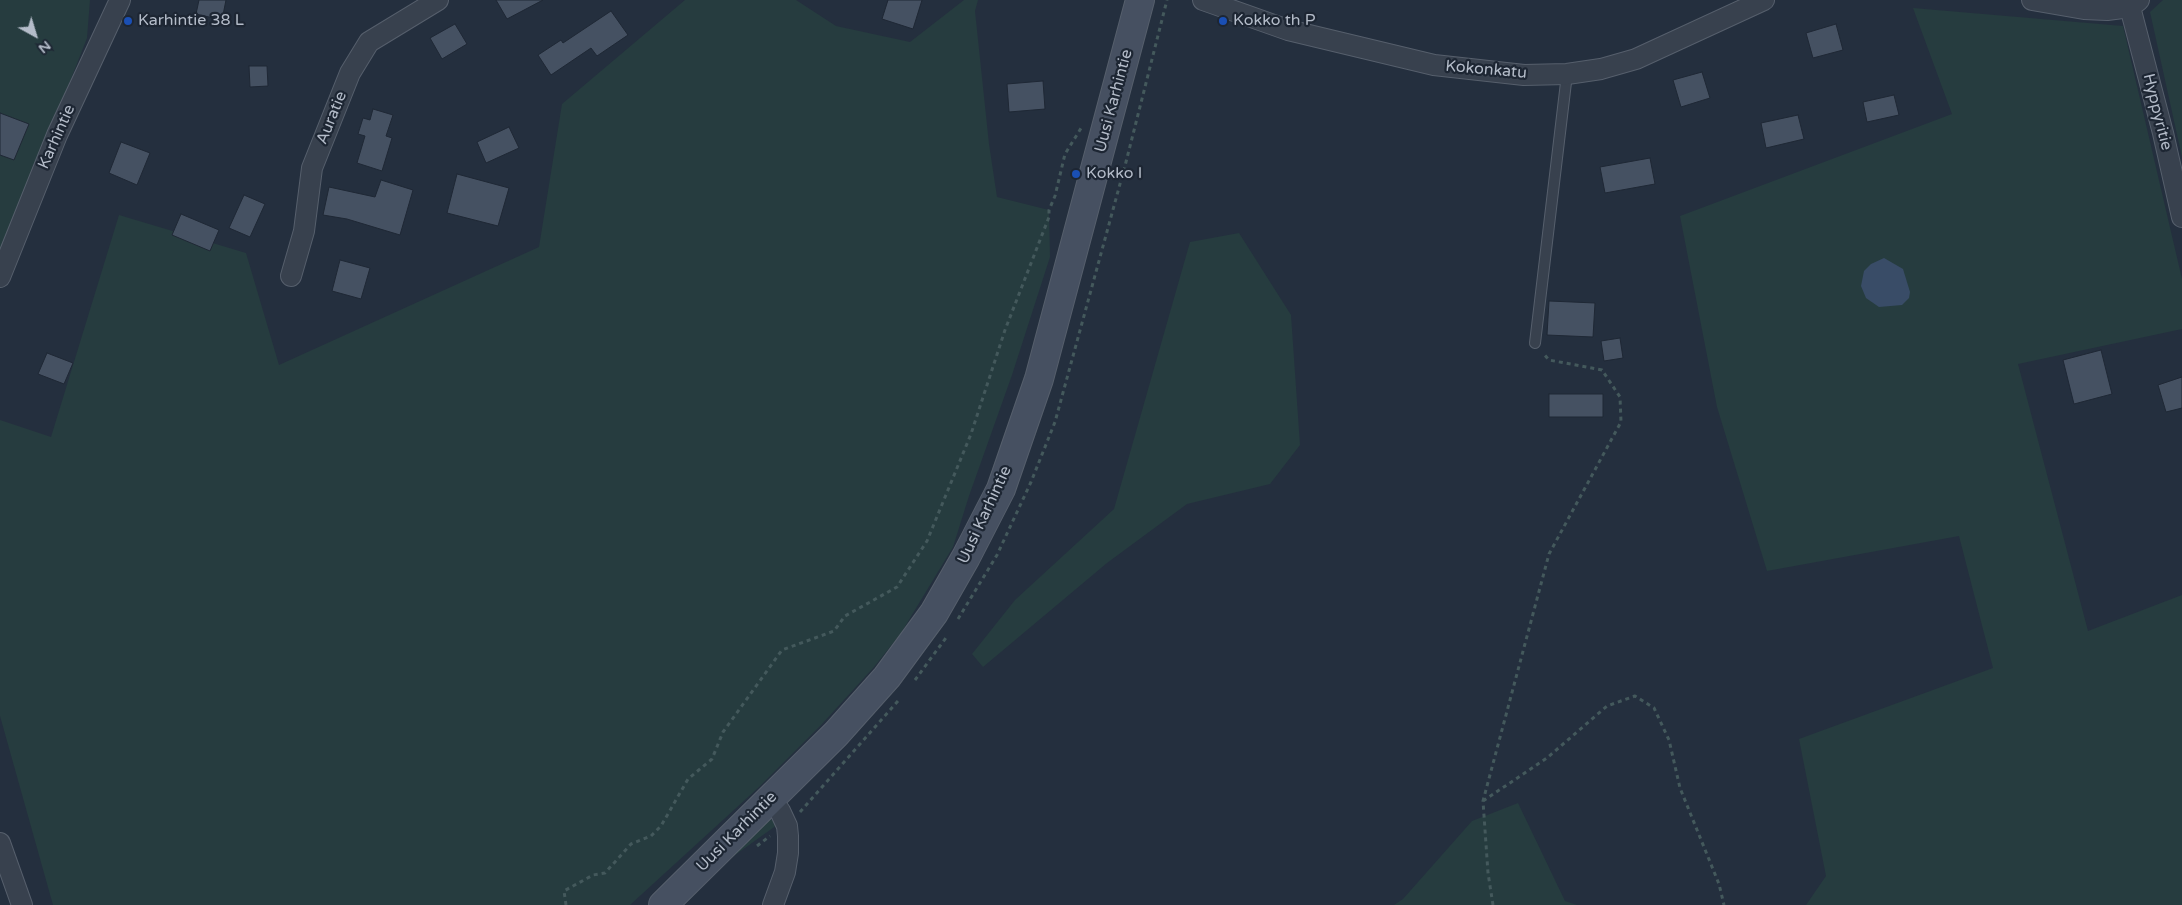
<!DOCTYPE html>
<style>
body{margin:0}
#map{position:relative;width:2182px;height:905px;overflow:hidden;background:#242f3e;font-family:"Varela Round",sans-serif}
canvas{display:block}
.north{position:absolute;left:10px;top:10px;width:50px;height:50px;-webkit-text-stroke:4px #1d2633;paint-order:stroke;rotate:141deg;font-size:14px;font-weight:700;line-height:20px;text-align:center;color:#b4bcc9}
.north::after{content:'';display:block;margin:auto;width:18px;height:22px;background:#b4bcc9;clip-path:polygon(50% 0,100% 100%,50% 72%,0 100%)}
</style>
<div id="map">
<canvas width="2182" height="905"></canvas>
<div class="north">N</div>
</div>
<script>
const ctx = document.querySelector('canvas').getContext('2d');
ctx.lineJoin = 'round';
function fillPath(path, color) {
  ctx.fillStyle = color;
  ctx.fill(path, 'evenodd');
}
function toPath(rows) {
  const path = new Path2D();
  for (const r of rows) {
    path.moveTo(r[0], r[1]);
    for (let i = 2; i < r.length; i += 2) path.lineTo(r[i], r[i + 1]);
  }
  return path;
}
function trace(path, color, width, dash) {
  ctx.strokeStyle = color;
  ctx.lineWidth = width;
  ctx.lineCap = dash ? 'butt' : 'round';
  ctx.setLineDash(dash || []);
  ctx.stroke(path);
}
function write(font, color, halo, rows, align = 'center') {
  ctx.font = font + ' "Varela Round",sans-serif';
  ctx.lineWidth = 4.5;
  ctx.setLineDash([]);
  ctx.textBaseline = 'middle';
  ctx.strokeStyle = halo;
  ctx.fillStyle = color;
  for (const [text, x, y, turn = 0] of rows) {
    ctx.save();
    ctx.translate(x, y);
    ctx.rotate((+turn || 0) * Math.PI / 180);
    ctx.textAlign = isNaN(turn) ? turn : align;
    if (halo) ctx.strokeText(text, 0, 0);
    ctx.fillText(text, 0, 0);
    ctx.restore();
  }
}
fillPath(toPath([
 [0,0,90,0,87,38,0,260],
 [685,0,796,0,836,26,910,42,964,0,978,0,975,11,989,144,997,197,1049,210,1050,257,1012,375,969,496,953,547,901,633,874,667,822,724,759,787,630,905,53,905,0,716,0,420,51,437,119,215,246,253,279,365,539,247,562,104],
 [2163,0,2182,0,2182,157,2150,12],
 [1913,8,2123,26,2182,279,2182,329,2018,364,2088,631,2182,595,2182,905,1806,905,1826,876,1799,739,1993,668,1959,536,1767,571,1717,407,1680,216,1952,114],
 [1239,233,1291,315,1300,445,1270,484,1187,504,1107,563,983,667,972,654,1015,600,1114,509,1190,242],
 [1518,803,1565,901,1577,905,1394,905,1403,899,1472,821],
 [764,819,771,819,777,825,717,868]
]), '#263c3f');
fillPath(toPath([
 [1884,258,1903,269,1910,292,1909,298,1902,305,1879,307,1866,298,1861,286,1864,271,1871,264]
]), '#394c67');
const building = toPath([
 [199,0,226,0,222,20,196,14,199,0],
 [496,0,543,0,507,19,496,0],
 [888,0,922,0,913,29,882,19,888,0],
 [611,11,628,35,597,56,591,48,551,75,538,55,561,40,563,43,611,11],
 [455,24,467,44,442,59,430,38,455,24],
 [1836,24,1843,50,1813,58,1806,33,1836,24],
 [249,66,267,66,268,86,250,87,249,66],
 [1702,72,1710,98,1681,107,1673,80,1702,72],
 [1043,81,1045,109,1009,112,1007,84,1043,81],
 [1894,95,1899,115,1867,122,1863,102,1894,95],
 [373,109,393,115,386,136,392,138,382,171,357,163,365,136,358,134,363,118,370,120,373,109],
 [0,113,29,124,14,160,0,155,0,113],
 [1798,115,1804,139,1766,148,1761,123,1798,115],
 [509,127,519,148,486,163,477,142,509,127],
 [121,142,150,153,137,185,109,173,121,142],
 [1650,158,1655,184,1605,193,1600,167,1650,158],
 [457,174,509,188,498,226,447,213,457,174],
 [381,180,413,190,400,235,347,219,323,215,329,187,375,197,381,180],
 [244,195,265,204,250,237,229,228,244,195],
 [181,214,219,230,210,251,172,235,181,214],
 [340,260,370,268,361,299,332,291,340,260],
 [1549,301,1595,303,1593,337,1547,335,1549,301],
 [1620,338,1623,358,1604,361,1601,341,1620,338],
 [2101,350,2112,394,2074,404,2063,360,2101,350],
 [47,353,73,363,64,384,38,374,47,353],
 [2182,377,2182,408,2166,412,2158,385,2182,377],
 [1549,394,1603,394,1603,417,1549,417,1549,394]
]);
fillPath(building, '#455162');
trace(building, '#1f2835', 1);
const lane = toPath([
 [1535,343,1567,74]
]);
const street = toPath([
 [1203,0,1288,30,1434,65,1524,75,1567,74,1601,69,1636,59,1764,0],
 [2032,0,2084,9,2107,10,2130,7,2139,0],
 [2130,7,2163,133,2182,217],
 [291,276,304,231,312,168,350,73,369,42,438,0],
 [0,277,57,135,120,0],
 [770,799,780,811,787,826,788,836,788,853,785,872,773,905],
 [0,843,22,905]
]);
const secondary = toPath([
 [663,905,836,734,887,677,934,613,966,557,1001,489,1039,379,1140,0]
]);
trace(lane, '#565f6c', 12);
trace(street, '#565f6c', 22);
trace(secondary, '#565f6c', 30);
trace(toPath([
 [958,619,997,555,1031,482,1055,422,1126,162,1167,0],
 [915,680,948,635],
 [1483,801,1547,758,1607,706,1635,696,1654,708,1669,740,1680,788,1719,884,1724,905],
 [800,812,898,701],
 [757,846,770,836],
 [566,905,564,891,593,875,605,873,631,844,651,836,661,826,688,779,712,759,723,732,782,650,834,631,845,616,897,587,927,541,971,434,1005,330,1049,217,1049,210,1055,196,1065,154,1083,125],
 [1493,905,1488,873,1483,801,1549,554,1621,422,1620,397,1602,370,1549,360,1543,353]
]), '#44595c', 3, [4, 4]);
trace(lane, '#38414e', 10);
trace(street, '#38414e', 20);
trace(secondary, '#465061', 28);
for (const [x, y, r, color] of [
 [128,21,5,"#1a4fb4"],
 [1223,21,5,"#1a4fb4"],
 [1076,174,5,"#1a4fb4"]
]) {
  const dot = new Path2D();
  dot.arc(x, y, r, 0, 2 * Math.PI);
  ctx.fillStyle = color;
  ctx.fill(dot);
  trace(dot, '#1d2633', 2);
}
write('16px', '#b4bcc9', '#1d2633', [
 ["Karhintie 38 L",138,21],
 ["Kokko th P",1233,21],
 ["Kokko I",1086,174]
], 'left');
write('16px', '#b4bcc9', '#1d2633', [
 ["Kokonkatu",1486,70,5],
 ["Uusi Karhintie",1114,101,-75],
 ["Hyppyritie",2157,112,76],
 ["Auratie",332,118,-68],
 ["Karhintie",57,137,-66],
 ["Uusi Karhintie",985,515,-65],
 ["Uusi Karhintie",737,832,-45]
]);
</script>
